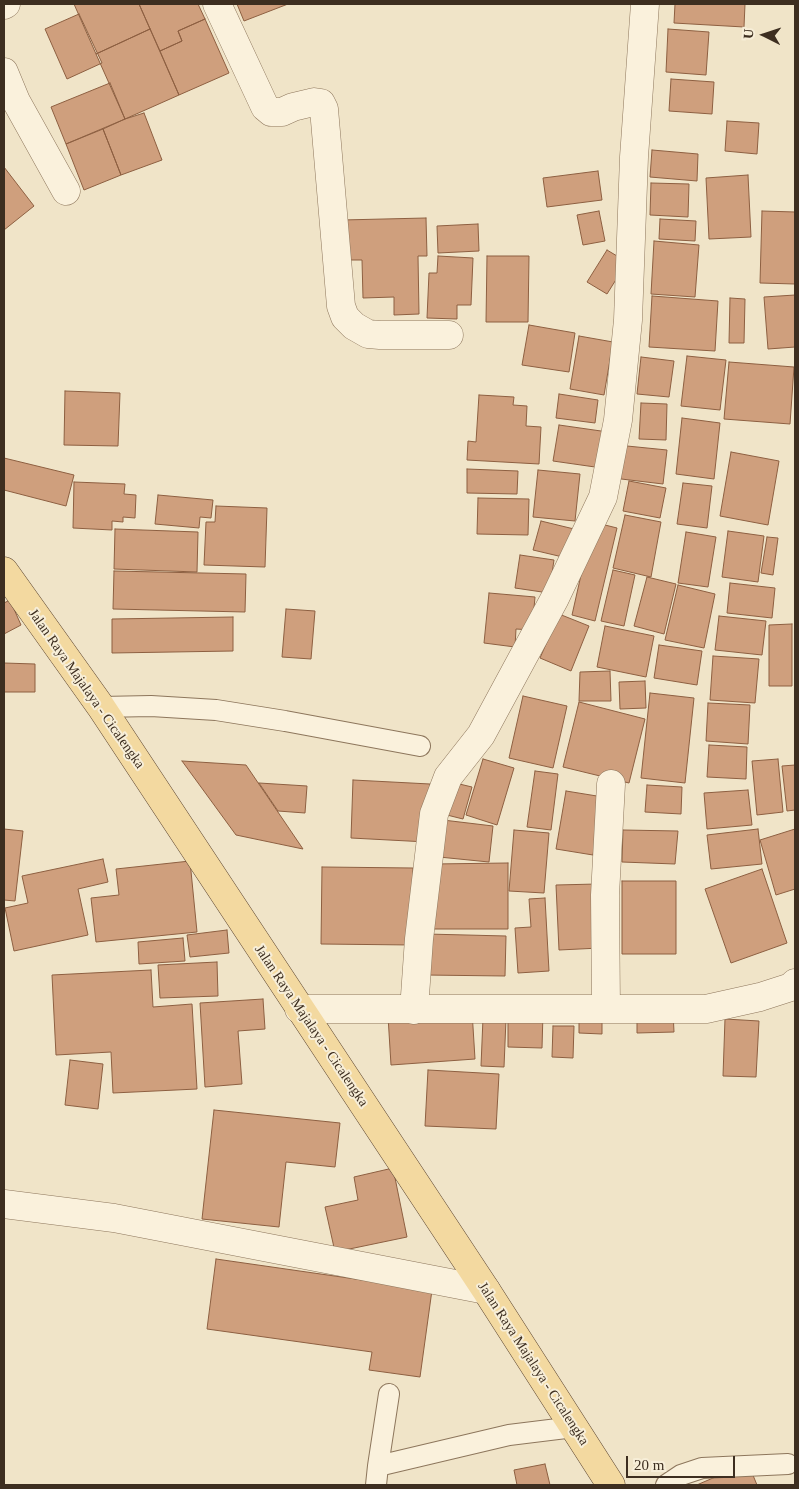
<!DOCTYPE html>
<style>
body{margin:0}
#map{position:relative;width:799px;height:1489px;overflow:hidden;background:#f0e4c8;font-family:Georgia,serif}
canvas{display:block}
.frame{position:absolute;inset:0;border:5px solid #3d2e20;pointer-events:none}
.north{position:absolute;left:739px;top:10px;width:50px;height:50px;-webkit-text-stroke:4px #f7eed8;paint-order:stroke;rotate:274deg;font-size:14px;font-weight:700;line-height:20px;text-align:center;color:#3d2e20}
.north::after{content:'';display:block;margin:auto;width:18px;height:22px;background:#3d2e20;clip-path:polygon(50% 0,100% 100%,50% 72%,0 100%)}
.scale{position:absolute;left:626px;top:1456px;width:109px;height:22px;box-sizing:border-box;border:2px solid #3d2e20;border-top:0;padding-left:6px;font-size:15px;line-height:18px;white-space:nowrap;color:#3d2e20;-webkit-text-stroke:4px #f7eed8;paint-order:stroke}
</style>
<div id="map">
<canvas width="799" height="1489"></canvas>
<div class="frame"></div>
<div class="north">U</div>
<div class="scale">20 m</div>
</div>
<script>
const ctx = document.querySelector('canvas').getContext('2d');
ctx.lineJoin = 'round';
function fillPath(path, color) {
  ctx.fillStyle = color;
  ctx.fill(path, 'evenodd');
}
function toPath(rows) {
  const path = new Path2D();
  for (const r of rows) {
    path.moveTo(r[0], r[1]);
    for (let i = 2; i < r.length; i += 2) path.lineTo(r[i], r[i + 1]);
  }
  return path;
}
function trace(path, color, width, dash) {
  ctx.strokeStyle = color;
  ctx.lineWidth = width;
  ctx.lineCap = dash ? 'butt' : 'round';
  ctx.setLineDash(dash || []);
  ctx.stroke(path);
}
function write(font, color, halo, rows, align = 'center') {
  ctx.font = font + ' Georgia,serif';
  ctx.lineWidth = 4;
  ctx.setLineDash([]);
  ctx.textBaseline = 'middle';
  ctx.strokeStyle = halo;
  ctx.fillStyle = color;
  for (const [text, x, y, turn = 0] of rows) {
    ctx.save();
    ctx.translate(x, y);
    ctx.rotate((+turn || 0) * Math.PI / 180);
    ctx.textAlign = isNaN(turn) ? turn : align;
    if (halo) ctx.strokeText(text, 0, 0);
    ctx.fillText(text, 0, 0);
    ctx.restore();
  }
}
const building = toPath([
 [74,4,139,4,150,29,96,54,74,4],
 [139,4,198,4,205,19,178,31,182,41,160,51,139,4],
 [237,4,288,4,244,21,237,4],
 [675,4,745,4,744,27,674,23,675,4],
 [79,14,102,63,67,79,45,29,79,14],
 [205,19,229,73,179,95,160,51,182,41,178,31,205,19],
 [150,29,179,95,125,119,96,54,150,29],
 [668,29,709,32,706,75,666,72,668,29],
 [671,79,714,82,712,114,669,111,671,79],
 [110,83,125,119,66,144,51,107,110,83],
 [144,113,162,160,121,175,103,129,125,119,144,113],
 [727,121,759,123,757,154,725,151,727,121],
 [103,129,121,175,84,190,66,144,103,129],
 [652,150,698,154,697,181,650,177,652,150],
 [4,167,34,206,4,230,4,167],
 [598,171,602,200,547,207,543,178,598,171],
 [748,175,751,237,709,239,706,178,748,175],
 [651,183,689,184,688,217,650,215,651,183],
 [599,211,605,241,583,245,577,215,599,211],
 [762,211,795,212,795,284,760,283,762,211],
 [426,218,427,256,418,256,419,314,394,315,394,297,363,298,362,260,343,260,342,220,426,218],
 [660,219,696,221,695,241,659,239,660,219],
 [478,224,479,251,438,253,437,226,478,224],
 [654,241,699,245,695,297,651,294,654,241],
 [607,250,627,262,607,294,587,282,607,250],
 [438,256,473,258,471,305,457,305,457,319,427,318,429,273,437,273,438,256],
 [487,256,529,256,528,322,486,322,487,256],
 [795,295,795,347,768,349,764,297,795,295],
 [652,296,718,301,715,351,649,347,652,296],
 [730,298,745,299,744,343,729,343,730,298],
 [529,325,575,333,569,372,522,365,529,325],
 [579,336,613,342,604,395,570,389,579,336],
 [687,356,726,360,720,410,681,406,687,356],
 [641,357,674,361,669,397,637,394,641,357],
 [729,362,794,367,790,424,724,419,729,362],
 [65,391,120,393,118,446,64,445,65,391],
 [559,394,598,400,595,423,556,418,559,394],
 [479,395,514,397,513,405,527,406,526,426,541,427,539,464,467,460,468,441,476,442,479,395],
 [641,403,667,404,666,440,639,439,641,403],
 [682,418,720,423,714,479,676,474,682,418],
 [559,425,608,432,602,468,553,461,559,425],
 [617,445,667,450,663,484,613,478,617,445],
 [731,452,779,461,768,525,720,516,731,452],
 [4,458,74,475,66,506,4,490,4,458],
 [467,469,518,471,517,494,467,493,467,469],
 [538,470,580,474,575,521,533,517,538,470],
 [629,481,666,488,660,518,623,511,629,481],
 [74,482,125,484,124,494,136,495,135,518,123,517,123,522,112,521,112,530,73,528,74,482],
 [683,483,712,486,707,528,677,524,683,483],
 [158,495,213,500,211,518,200,517,199,528,155,524,158,495],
 [478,498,529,499,528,535,477,534,478,498],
 [216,506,267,508,265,567,204,565,206,522,215,522,216,506],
 [625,515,661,522,651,577,613,568,625,515],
 [541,521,574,529,567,558,533,550,541,521],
 [593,522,617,528,595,621,572,615,593,522],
 [115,529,198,532,197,572,114,569,115,529],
 [728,531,764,536,758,582,722,577,728,531],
 [686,532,716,537,708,587,678,583,686,532],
 [767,537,778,538,773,575,761,573,767,537],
 [520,555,554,560,549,593,515,588,520,555],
 [613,570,635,575,624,626,601,621,613,570],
 [114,571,246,574,245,612,113,609,114,571],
 [647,577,676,584,664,634,634,626,647,577],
 [730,583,775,588,772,618,727,613,730,583],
 [678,585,715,594,704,648,665,640,678,585],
 [489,593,535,597,532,630,516,629,515,647,484,643,489,593],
 [10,600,21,625,4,634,4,603,10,600],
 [286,609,315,611,311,659,282,657,286,609],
 [559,614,589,626,571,671,540,658,559,614],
 [719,616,766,621,762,655,715,650,719,616],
 [233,617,233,651,112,653,112,619,233,617],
 [792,624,792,686,769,686,769,625,792,624],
 [605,626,654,636,646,677,597,667,605,626],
 [659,645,702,651,697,685,654,678,659,645],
 [713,656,759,659,755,703,710,700,713,656],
 [4,663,35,664,35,692,4,692,4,663],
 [610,671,611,701,579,701,580,672,610,671],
 [645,681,646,708,620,709,619,682,645,681],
 [650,693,694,698,685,783,641,778,650,693],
 [523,696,567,706,553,768,509,758,523,696],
 [579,702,645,719,629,783,563,767,579,702],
 [708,703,750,705,748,744,706,741,708,703],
 [709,745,747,747,746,779,707,777,709,745],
 [483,759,514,768,497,825,466,815,483,759],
 [778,759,783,812,757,815,752,761,778,759],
 [182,761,246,765,303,849,236,835,182,761],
 [795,765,795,810,787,811,782,766,795,765],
 [535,771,558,774,551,830,527,827,535,771],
 [353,780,430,784,427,842,351,838,353,780],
 [451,782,472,787,463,819,443,814,451,782],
 [259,783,307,786,305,813,278,811,259,783],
 [647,785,682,787,681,814,645,812,647,785],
 [748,790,752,825,707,829,704,793,748,790],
 [566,791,603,797,593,855,556,849,566,791],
 [443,820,493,826,489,862,439,857,443,820],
 [4,829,23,831,15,901,4,900,4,829],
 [758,829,762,864,711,869,707,835,758,829],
 [795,829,795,889,776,895,760,840,795,829],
 [514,830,549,833,544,893,509,891,514,830],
 [623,830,678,831,675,864,622,862,623,830],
 [103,859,108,882,78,889,88,935,14,951,5,908,28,903,22,876,103,859],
 [190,861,197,932,96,942,91,898,119,895,116,869,190,861],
 [508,863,508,929,433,929,434,864,508,863],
 [322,867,413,868,412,945,321,944,322,867],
 [762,869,787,943,731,963,705,889,762,869],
 [622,881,676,881,676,954,622,954,622,881],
 [597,884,600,948,559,950,556,885,597,884],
 [545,898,549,971,518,973,515,928,531,927,529,899,545,898],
 [227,930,229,953,190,957,187,935,227,930],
 [426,934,506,936,505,976,425,975,426,934],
 [183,938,185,961,139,964,138,942,183,938],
 [217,962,218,996,160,998,158,965,217,962],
 [151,970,153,1007,192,1004,197,1089,113,1093,111,1052,56,1055,52,975,151,970],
 [263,999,265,1029,238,1031,242,1084,205,1087,200,1003,263,999],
 [472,1011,475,1059,391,1065,388,1016,472,1011],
 [508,1012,543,1013,542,1048,508,1047,508,1012],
 [579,1012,602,1013,602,1034,579,1033,579,1012],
 [637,1012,673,1012,674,1032,637,1033,637,1012],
 [483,1018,506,1019,504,1067,481,1066,483,1018],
 [725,1019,759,1021,756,1077,723,1076,725,1019],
 [553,1026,574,1026,573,1058,552,1057,553,1026],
 [70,1060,103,1064,98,1109,65,1105,70,1060],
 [428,1070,499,1074,496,1129,425,1126,428,1070],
 [214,1110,340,1123,335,1167,286,1162,279,1227,202,1219,214,1110],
 [393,1168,407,1237,335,1252,325,1207,358,1200,354,1177,393,1168],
 [216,1259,432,1290,420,1377,369,1370,372,1352,207,1329,216,1259],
 [748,1463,757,1485,697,1485,699,1484,748,1463],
 [545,1464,550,1485,517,1485,514,1470,545,1464]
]);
fillPath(building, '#cf9f7d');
trace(building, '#8d5f41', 1);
const service = toPath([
 [101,707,151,706,216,710,285,721,420,746],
 [378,1466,389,1394],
 [376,1485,378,1466,509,1435,574,1427],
 [666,1485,681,1475,702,1468,788,1464]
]);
const minor = toPath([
 [217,4,265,107,271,112,282,112,293,107,314,102,321,103,324,109,341,306,345,317,354,326,368,334,380,335,449,335],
 [4,5,6,4],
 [4,72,16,101,66,191],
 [606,1008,605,895,611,784],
 [299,1009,706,1009,760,997,791,987,795,983],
 [414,1010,419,939,434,814,448,777,481,735,555,598,603,497,618,420,628,320,634,157,645,4],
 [4,1204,114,1218,486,1290]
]);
const primary = toPath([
 [4,571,101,707,486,1290,611,1485]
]);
trace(service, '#8d765c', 22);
trace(minor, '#8d765c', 29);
trace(primary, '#5b4430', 29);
trace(service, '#faf1dc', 20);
trace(minor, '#faf1dc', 28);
trace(primary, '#f3d9a0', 28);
write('14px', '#3d2e20', '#f7eed8', [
 ["Jalan Raya Majalaya - Cicalengka",86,689,55],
 ["Jalan Raya Majalaya - Cicalengka",311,1026,56],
 ["Jalan Raya Majalaya - Cicalengka",533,1364,57]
]);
</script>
